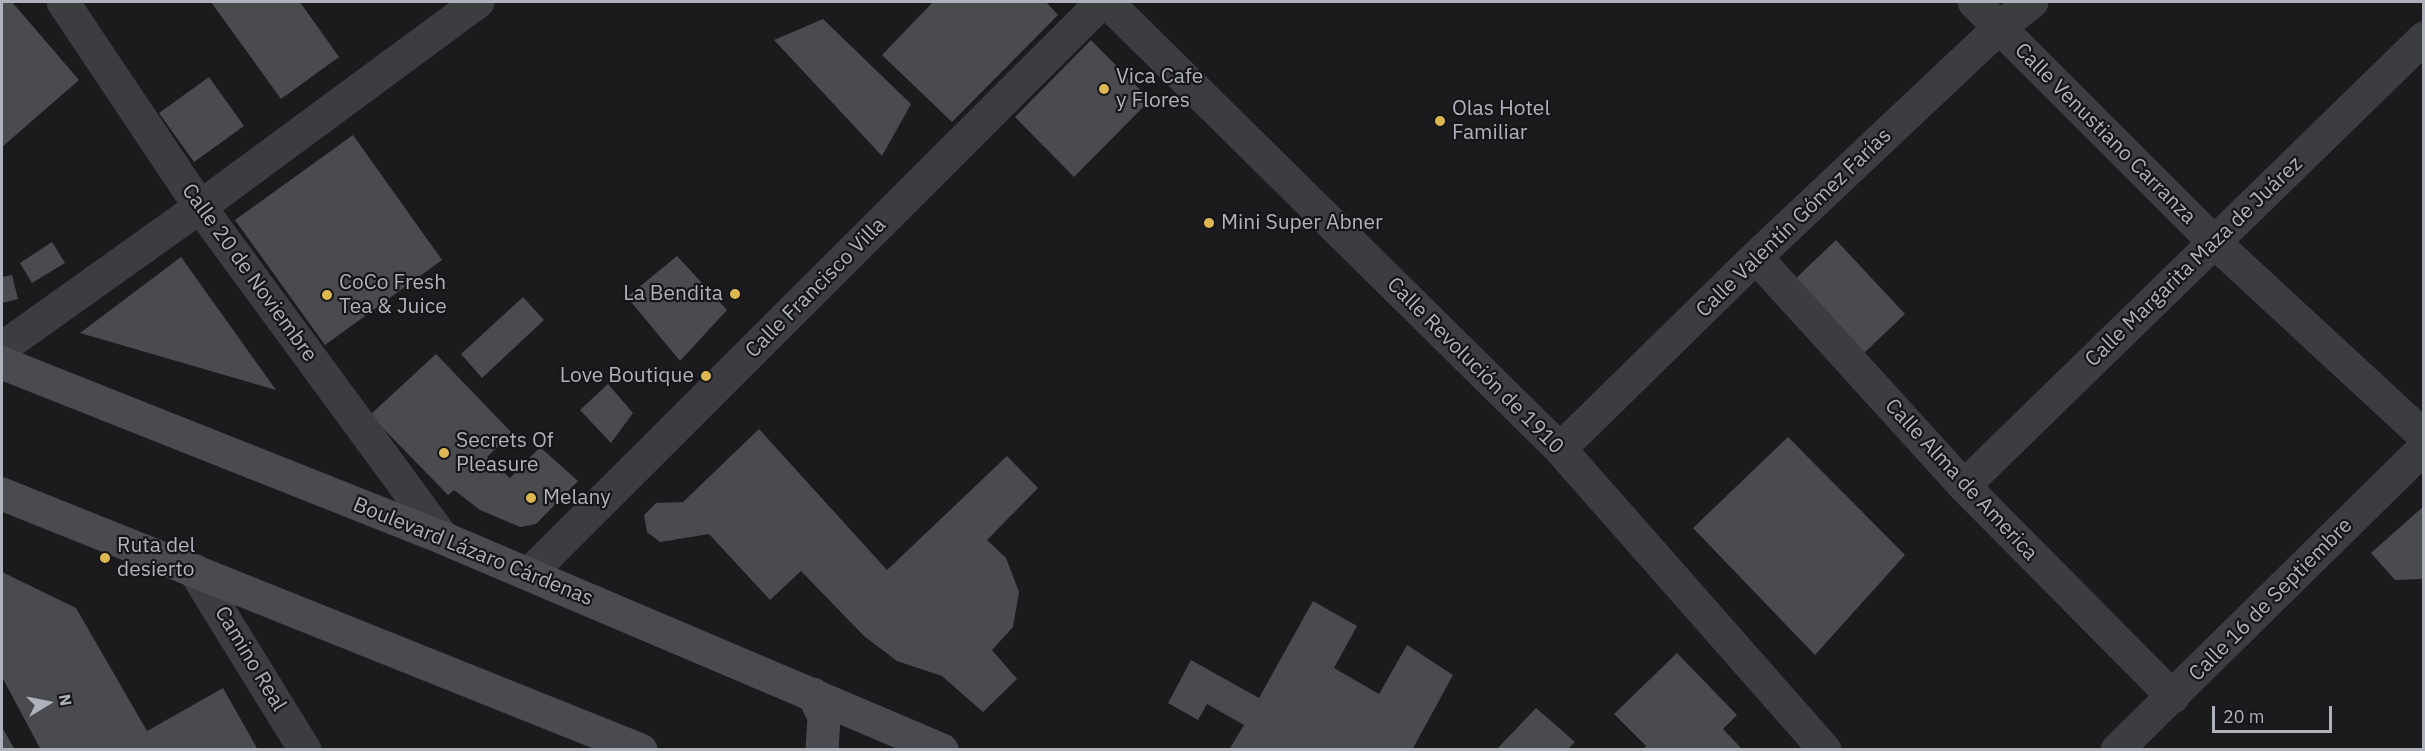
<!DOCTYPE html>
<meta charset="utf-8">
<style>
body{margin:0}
#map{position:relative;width:2425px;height:751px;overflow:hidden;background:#1b1b1d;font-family:"IBM Plex Sans",sans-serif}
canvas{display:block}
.frame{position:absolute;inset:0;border:3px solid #afb2ba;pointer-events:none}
.north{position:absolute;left:18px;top:673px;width:60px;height:60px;-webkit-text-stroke:4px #161618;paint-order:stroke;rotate:80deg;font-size:16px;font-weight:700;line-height:24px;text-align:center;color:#afb2ba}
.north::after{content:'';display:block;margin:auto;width:21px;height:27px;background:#afb2ba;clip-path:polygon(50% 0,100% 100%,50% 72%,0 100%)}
.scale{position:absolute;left:2212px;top:706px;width:120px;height:27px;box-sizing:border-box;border:3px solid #afb2ba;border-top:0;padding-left:8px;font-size:18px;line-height:21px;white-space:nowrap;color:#afb2ba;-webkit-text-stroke:4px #161618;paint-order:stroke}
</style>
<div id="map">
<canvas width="2425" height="751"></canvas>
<div class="frame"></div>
<div class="north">N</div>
<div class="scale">20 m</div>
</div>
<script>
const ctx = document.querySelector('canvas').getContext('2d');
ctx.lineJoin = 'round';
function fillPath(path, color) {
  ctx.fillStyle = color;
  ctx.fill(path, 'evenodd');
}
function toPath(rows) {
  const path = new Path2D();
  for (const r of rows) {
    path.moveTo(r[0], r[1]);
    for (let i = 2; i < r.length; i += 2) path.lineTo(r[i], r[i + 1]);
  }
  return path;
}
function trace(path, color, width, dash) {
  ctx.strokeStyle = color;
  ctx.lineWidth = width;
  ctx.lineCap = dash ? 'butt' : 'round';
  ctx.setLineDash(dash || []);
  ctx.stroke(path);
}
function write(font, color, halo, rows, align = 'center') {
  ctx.font = font + ' "IBM Plex Sans",sans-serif';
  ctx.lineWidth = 4.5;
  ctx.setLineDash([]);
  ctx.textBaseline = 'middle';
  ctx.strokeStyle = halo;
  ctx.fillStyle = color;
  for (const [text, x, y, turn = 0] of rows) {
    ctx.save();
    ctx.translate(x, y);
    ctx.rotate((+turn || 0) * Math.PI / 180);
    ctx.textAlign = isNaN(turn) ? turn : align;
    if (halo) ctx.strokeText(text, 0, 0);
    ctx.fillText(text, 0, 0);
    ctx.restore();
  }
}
fillPath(toPath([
 [2,2,12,2,79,80,2,147],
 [211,2,300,2,339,57,281,99],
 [933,2,1046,2,1058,15,952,122,882,55],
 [823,19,911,104,882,156,774,40],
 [1091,40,1150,100,1074,177,1015,117],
 [209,77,244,126,194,162,159,113],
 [353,135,442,260,325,345,235,220],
 [1836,240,1905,314,1863,354,1794,280],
 [52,242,65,263,32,283,20,263],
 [677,256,727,310,680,361,627,297],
 [181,257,276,390,80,333],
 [12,275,18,299,2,303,2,277],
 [523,297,544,320,482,378,461,354],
 [436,354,512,433,487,457,510,478,540,447,578,481,536,524,520,527,480,510,454,490,448,495,370,415],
 [608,384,633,413,611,443,580,410],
 [759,429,887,570,1007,456,1038,488,987,540,1006,558,1019,592,1013,627,992,650,1017,679,983,712,942,676,897,661,864,636,801,571,770,600,709,534,660,542,647,532,644,515,656,503,683,502],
 [1788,437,1905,555,1815,655,1693,528],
 [2424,506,2424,579,2395,580,2371,553],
 [2,572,76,608,147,731,223,688,258,750,41,750,2,677],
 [1313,601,1357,626,1334,668,1379,694,1407,645,1453,675,1412,750,1229,750,1244,725,1207,704,1198,720,1168,703,1191,660,1259,698],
 [1677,653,1737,715,1723,729,1743,750,1642,750,1646,746,1614,714],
 [1536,708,1575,742,1567,750,1496,750],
 [2,727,15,750,2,750]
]), '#4a4b4e');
trace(toPath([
 [63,2,200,207,443,538],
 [1107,2,1560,449,1825,750],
 [1974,2,2212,240,2424,436],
 [1756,257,1964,486,2173,697],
 [2,348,200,207,478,2],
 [1560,449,1756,257,1999,28,2032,2],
 [1964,486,2424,38],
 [194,570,305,750],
 [529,574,1102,2],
 [2117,750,2424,448]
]), '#3c3d41', 33);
trace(toPath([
 [2,363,443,538,942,750],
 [2,494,641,750],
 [813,694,824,717,822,750]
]), '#4a4b51', 33);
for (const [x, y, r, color] of [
 [1104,89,6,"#ddb852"],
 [1440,121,6,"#ddb852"],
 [1209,223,6,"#ddb852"],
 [735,294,6,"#ddb852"],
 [327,295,6,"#ddb852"],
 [706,376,6,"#ddb852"],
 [444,453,6,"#ddb852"],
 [531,498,6,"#ddb852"],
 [105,558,6,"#ddb852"]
]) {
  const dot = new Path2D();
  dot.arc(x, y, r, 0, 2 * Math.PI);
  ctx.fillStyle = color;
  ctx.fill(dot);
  trace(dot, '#161618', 2);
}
write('21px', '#afb2ba', '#161618', [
 ["Vica Cafe",1116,77],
 ["y Flores",1116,101],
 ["Olas Hotel",1452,109],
 ["Familiar",1452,133],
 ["Mini Super Abner",1221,223],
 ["CoCo Fresh",339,283],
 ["Tea & Juice",339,307],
 ["La Bendita",723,294,"right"],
 ["Love Boutique",694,376,"right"],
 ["Secrets Of",456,441],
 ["Pleasure",456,465],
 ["Melany",543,498],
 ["Ruta del",117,546],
 ["desierto",117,570]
], 'left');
write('21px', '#afb2ba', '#161618', [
 ["Calle Venustiano Carranza",2105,134,45],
 ["Calle Valentín Gómez Farías",1794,223,-44],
 ["Calle Margarita Maza de Juárez",2194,262,-44],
 ["Calle 20 de Noviembre",249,273,54],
 ["Calle Francisco Villa",816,288,-45],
 ["Calle Revolución de 1910",1475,366,45],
 ["Calle Alma de America",1961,480,47],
 ["Boulevard Lázaro Cárdenas",473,552,22],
 ["Calle 16 de Septiembre",2271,600,-45],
 ["Camino Real",250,659,59]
]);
</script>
